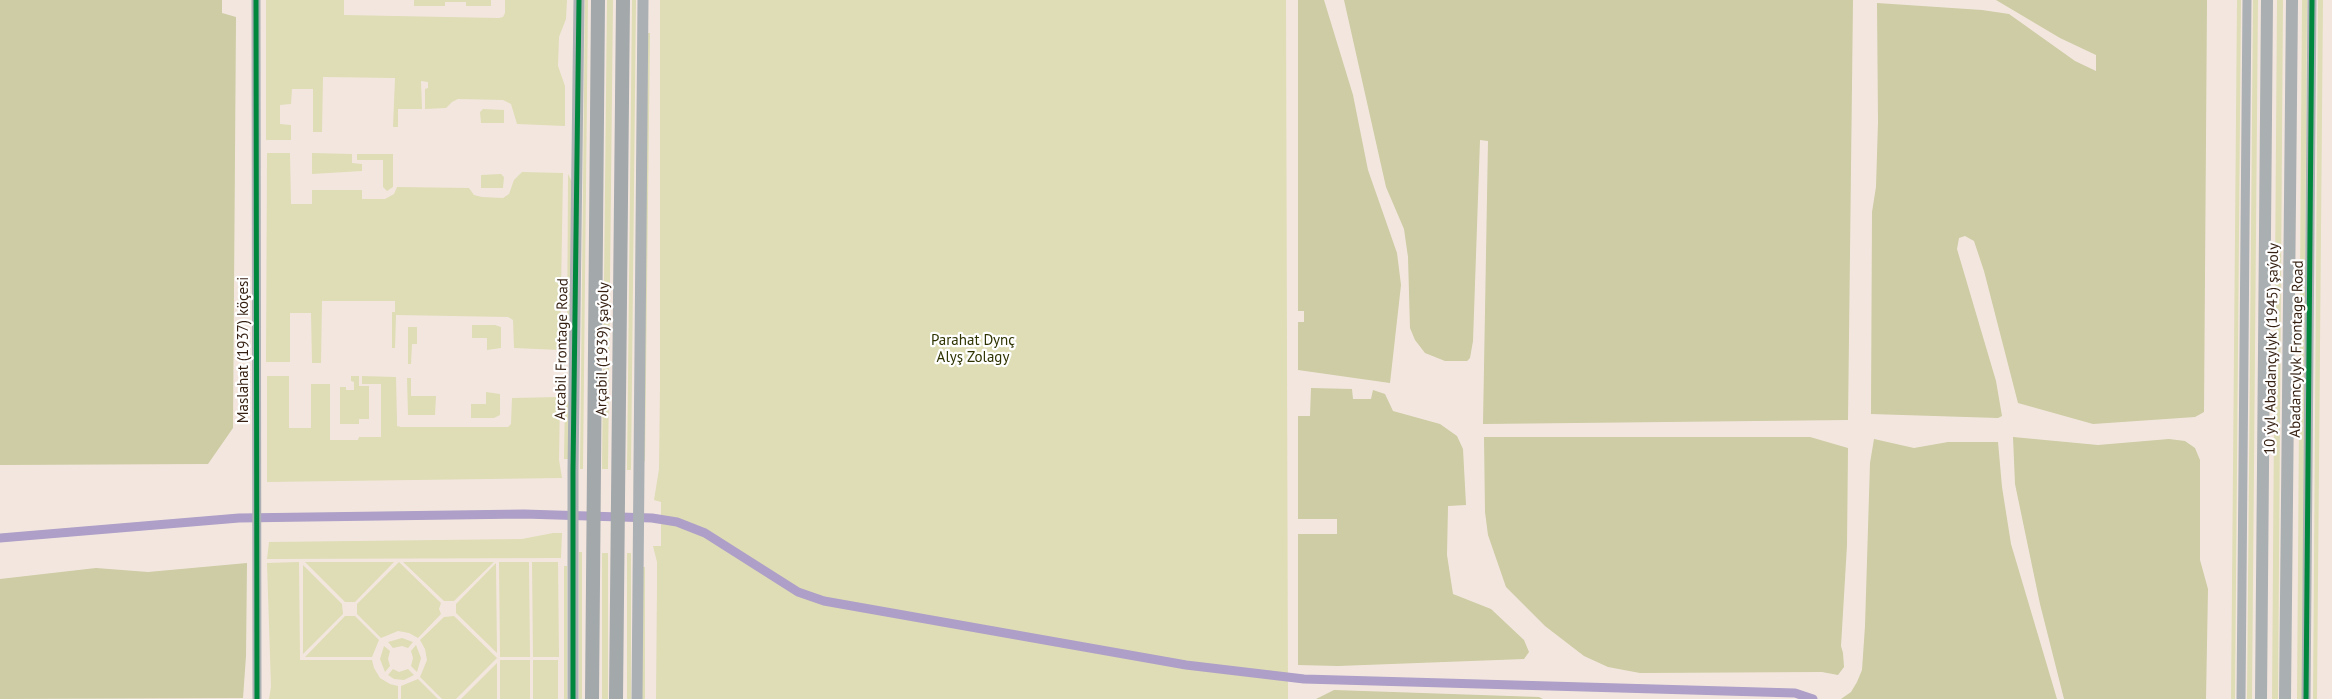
<!DOCTYPE html>
<meta charset="utf-8">
<style>
body{margin:0}
canvas{display:block;background:#f3e6de}
</style>
<canvas width="2332" height="699"></canvas>
<script>
const ctx = document.querySelector('canvas').getContext('2d');
ctx.lineJoin = 'round';
function fillPath(path, color) {
  ctx.fillStyle = color;
  ctx.fill(path, 'evenodd');
}
function toPath(rows) {
  const path = new Path2D();
  for (const r of rows) {
    path.moveTo(r[0], r[1]);
    for (let i = 2; i < r.length; i += 2) path.lineTo(r[i], r[i + 1]);
  }
  return path;
}
function trace(path, color, width, dash) {
  ctx.strokeStyle = color;
  ctx.lineWidth = width;
  ctx.lineCap = dash ? 'butt' : 'round';
  ctx.setLineDash(dash || []);
  ctx.stroke(path);
}
function write(font, color, halo, rows, align = 'center') {
  ctx.font = font + ' "PT Sans",sans-serif';
  ctx.lineWidth = 4.5;
  ctx.setLineDash([]);
  ctx.textBaseline = 'middle';
  ctx.strokeStyle = halo;
  ctx.fillStyle = color;
  for (const [text, x, y, turn = 0] of rows) {
    ctx.save();
    ctx.translate(x, y);
    ctx.rotate((+turn || 0) * Math.PI / 180);
    ctx.textAlign = isNaN(turn) ? turn : align;
    if (halo) ctx.strokeText(text, 0, 0);
    ctx.fillText(text, 0, 0);
    ctx.restore();
  }
}
fillPath(toPath([
 [266,0,344,0,344,15,499,18,503,17,505,13,505,0,567,0,566,19,559,37,558,66,565,86,565,126,517,124,511,104,503,100,458,99,452,102,446,108,425,109,425,89,428,88,428,82,421,81,422,109,398,109,398,127,393,127,395,78,323,77,322,132,313,132,313,89,292,89,291,104,280,105,280,124,291,125,291,140,266,140],
 [414,0,491,0,491,6,466,6,466,2,445,2,445,6,414,6],
 [585,0,588,0,583,469,580,469],
 [607,0,613,0,608,469,602,469],
 [632,0,636,0,631,470,627,470],
 [660,0,1286,0,1288,699,656,699,657,584,657,562,653,546,661,546,661,502,654,500,659,469,660,386],
 [2237,0,2241,0,2235,699,2231,699],
 [2253,0,2258,0,2252,699,2247,699],
 [2277,0,2283,0,2278,699,2272,699],
 [2302,0,2307,0,2302,699,2297,699],
 [2318,0,2323,0,2317,699,2313,699],
 [648,33,650,33,645,461,642,461],
 [483,109,504,110,504,123,481,123,480,112],
 [267,153,290,153,291,204,312,204,312,190,362,190,362,199,385,199,394,194,397,187,469,188,474,195,482,197,503,198,509,194,514,180,522,172,563,173,560,350,514,348,513,320,508,317,396,315,395,348,392,348,392,312,395,312,395,301,322,301,321,363,312,363,311,313,290,313,290,362,266,362],
 [312,153,352,154,352,163,362,164,362,171,312,174],
 [357,154,393,154,393,187,387,191,383,187,383,160,357,160],
 [501,174,504,177,503,188,481,188,481,175],
 [568,174,572,182,569,345,567,348],
 [472,325,495,325,501,327,501,348,487,350,487,338,472,338],
 [408,327,417,327,417,344,412,344,411,364,408,364],
 [267,376,289,376,289,428,311,428,311,384,330,384,330,440,358,440,359,437,381,437,381,384,362,384,362,376,396,377,397,421,397,426,401,427,508,427,511,424,512,398,560,397,559,460,562,478,267,482],
 [351,376,359,376,359,386,369,386,369,419,359,419,359,424,340,424,340,387,346,387,346,390,354,390,354,382,351,381],
 [407,378,411,378,411,396,436,396,435,415,408,415],
 [486,392,500,394,500,415,494,418,471,418,471,404,486,404],
 [565,399,569,402,568,459,564,459],
 [553,533,562,533,561,558,267,559,269,542,522,539],
 [579,552,582,552,582,699,579,699],
 [602,553,608,553,608,699,602,699],
 [627,553,631,553,631,699,627,699],
 [299,562,300,660,372,660,374,668,380,678,390,684,398,686,398,699,269,699,271,687,267,563],
 [305,562,394,562,355,602,345,602],
 [399,562,441,603,439,609,441,614,418,638,409,633,398,631,381,638,357,614,357,604],
 [403,562,494,562,454,601,444,601],
 [499,562,529,562,530,657,500,657],
 [532,562,558,562,559,657,533,657],
 [496,563,497,653,456,613,456,604],
 [303,565,342,604,343,614,303,654],
 [564,566,567,566,567,699,564,699],
 [642,567,645,567,645,699,642,699],
 [345,616,355,616,379,640,372,657,305,657],
 [444,617,454,616,497,658,456,699,442,699,420,677,427,660,425,649,420,640],
 [402,638,413,642,408,648,402,646,393,648,388,642],
 [416,645,421,658,417,672,411,666,413,658,411,651],
 [384,646,390,651,388,659,390,666,385,672,380,659],
 [500,660,530,660,530,699,500,699],
 [533,660,558,660,558,699,533,699],
 [497,663,497,699,461,699],
 [393,669,399,672,408,669,414,675,404,680,394,679,388,675],
 [418,679,438,699,401,699,401,686]
]), '#dfddb6');
fillPath(toPath([
 [0,0,222,0,222,13,236,17,233,428,208,464,0,465],
 [1298,0,1324,0,1353,95,1368,170,1397,253,1401,285,1390,383,1298,370,1298,322,1304,322,1304,311,1298,311],
 [1344,0,1853,0,1848,420,1483,424,1488,141,1480,140,1473,341,1470,358,1467,361,1445,361,1425,353,1415,340,1410,328,1408,257,1404,229,1386,187],
 [1996,0,2207,0,2204,412,2195,417,2093,424,2018,403,1984,271,1974,241,1965,236,1959,238,1957,249,1996,381,2002,416,1998,418,1871,414,1872,212,1876,187,1878,122,1877,3,1982,10,2009,14,2075,61,2096,71,2096,55,2060,38],
 [1311,388,1352,389,1353,399,1371,399,1373,390,1385,394,1393,411,1440,424,1457,436,1463,449,1466,505,1448,506,1447,555,1453,594,1491,609,1524,640,1529,652,1524,659,1338,666,1298,665,1298,534,1337,534,1337,519,1298,519,1298,416,1310,416],
 [1484,437,1810,437,1848,448,1847,545,1841,646,1843,653,1844,667,1838,675,1822,672,1640,673,1608,667,1584,656,1545,626,1506,587,1488,535,1485,512],
 [2013,437,2098,445,2169,439,2185,441,2195,448,2200,460,2200,560,2208,589,2206,699,2064,699,2040,604,2015,484],
 [1874,439,1914,448,1948,442,1998,442,2002,487,2011,544,2057,699,1841,699,1851,692,1857,682,1862,670,1865,626,1870,463],
 [247,563,246,656,243,698,0,699,0,579,96,568,148,572],
 [1334,690,1539,697,1543,699,1316,699]
]), '#cdcca4');
trace(toPath([
 [0,538,239,518,524,514,652,518,677,522,705,533,798,592,824,601,1186,665,1304,679,1795,693,1813,699]
]), '#ad9fc7', 9);
trace(toPath([
 [256,0,257,699],
 [2241,699,2247,0],
 [2306,699,2312,0]
]), '#abb0b4', 9);
trace(toPath([
 [573,699,573,470,579,0],
 [637,699,643,0]
]), '#abb0b4', 11);
trace(toPath([
 [2261,699,2267,0],
 [2285,699,2292,0]
]), '#aaafb1', 12);
trace(toPath([
 [592,699,598,0],
 [616,699,623,0]
]), '#a3a8ab', 14);
trace(toPath([
 [256,0,257,699],
 [573,699,573,470,579,0],
 [2306,699,2312,0]
]), '#00873e', 5);
write('15px', '#2f3300', '#fff', [
 ["Parahat Dynç",973,341],
 ["Alyş Zolagy",973,358]
]);
write('15px', '#341f10', '#fff', [
 ["Arcabil Frontage Road",562,349,-89],
 ["Arçabil (1939) şaýoly",603,349,-89],
 ["10 ýyl Abadançylyk (1945) şaýoly",2272,349,-89],
 ["Abadancylyk Frontage Road",2297,349,-89],
 ["Maslahat (1937) köçesi",244,350,-90]
]);
</script>
